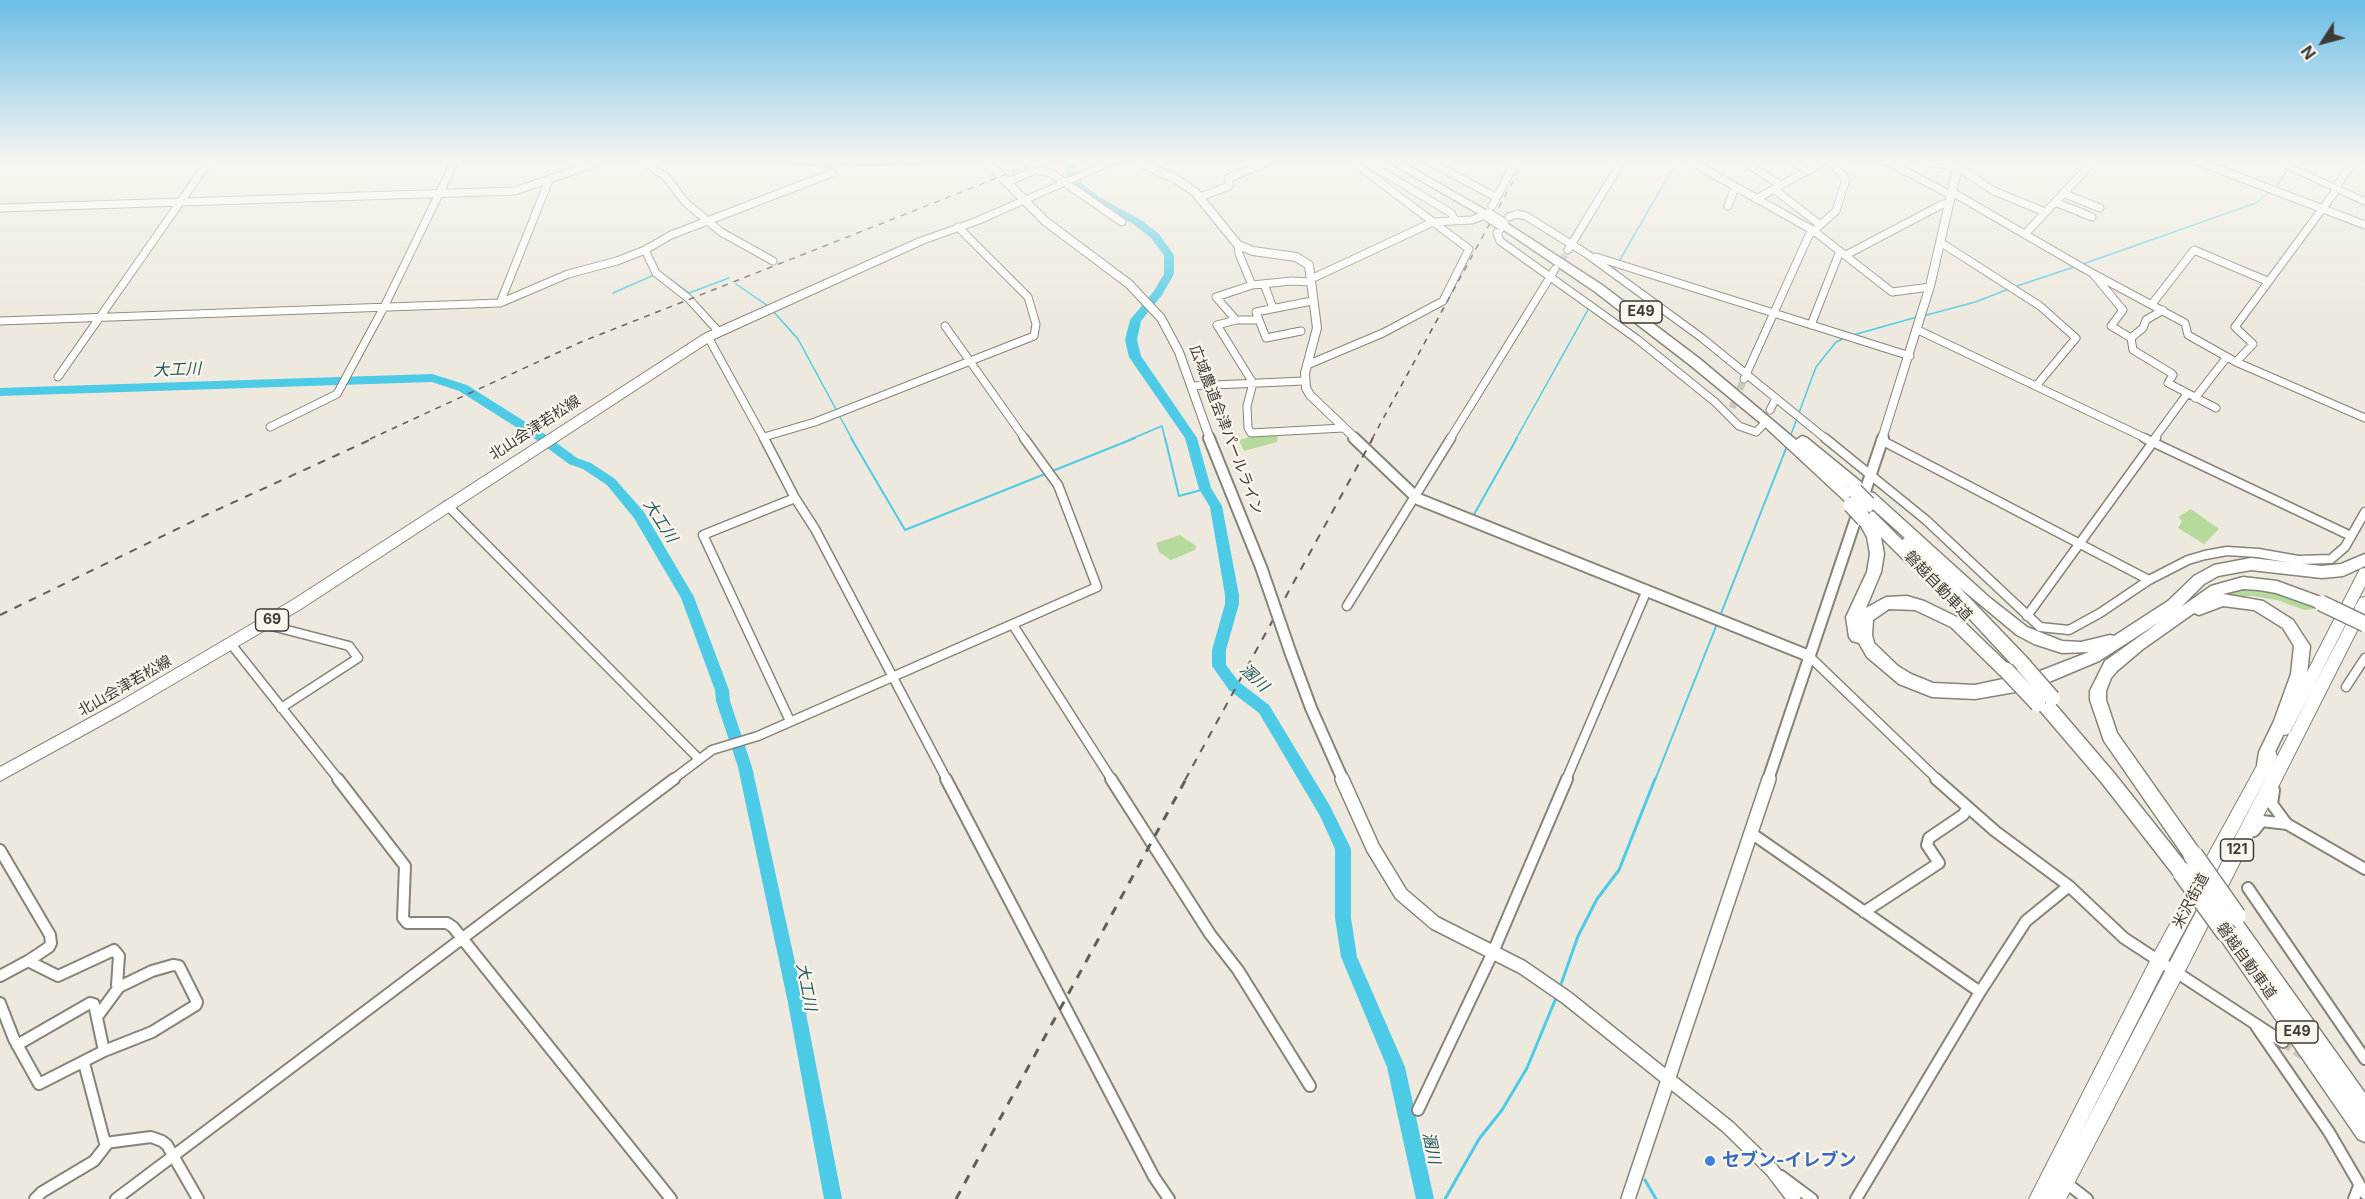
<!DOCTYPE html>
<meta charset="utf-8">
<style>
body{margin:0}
#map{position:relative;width:2365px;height:1199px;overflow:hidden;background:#ede9de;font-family:Inter,sans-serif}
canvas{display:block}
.north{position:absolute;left:2293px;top:12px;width:60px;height:60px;-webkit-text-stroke:4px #faf6eb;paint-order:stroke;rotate:234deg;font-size:16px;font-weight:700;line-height:24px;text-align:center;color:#3d3b37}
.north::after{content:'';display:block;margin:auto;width:21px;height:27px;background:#3d3b37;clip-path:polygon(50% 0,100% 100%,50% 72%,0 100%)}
</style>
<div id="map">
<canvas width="2365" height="1199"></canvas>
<div class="north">N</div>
</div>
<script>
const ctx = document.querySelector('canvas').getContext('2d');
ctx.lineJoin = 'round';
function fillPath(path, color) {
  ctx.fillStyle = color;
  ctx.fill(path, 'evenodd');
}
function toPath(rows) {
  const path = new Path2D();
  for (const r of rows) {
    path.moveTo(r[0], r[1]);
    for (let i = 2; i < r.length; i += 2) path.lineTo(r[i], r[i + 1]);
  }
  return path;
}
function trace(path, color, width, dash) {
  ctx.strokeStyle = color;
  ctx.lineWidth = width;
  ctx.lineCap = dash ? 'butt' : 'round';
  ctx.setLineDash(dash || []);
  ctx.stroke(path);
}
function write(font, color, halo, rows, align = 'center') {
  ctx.font = font + ' Inter,"Noto Sans JP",sans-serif';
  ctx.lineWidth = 4.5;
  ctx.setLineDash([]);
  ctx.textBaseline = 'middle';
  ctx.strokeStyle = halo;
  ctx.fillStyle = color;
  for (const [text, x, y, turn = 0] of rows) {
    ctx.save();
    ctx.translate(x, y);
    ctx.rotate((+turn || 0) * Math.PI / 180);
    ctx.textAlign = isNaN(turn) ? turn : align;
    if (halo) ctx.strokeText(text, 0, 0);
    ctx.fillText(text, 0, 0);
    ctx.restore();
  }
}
fillPath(toPath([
 [1278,436,1277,442,1244,451,1239,440,1250,437],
 [2191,509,2219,529,2204,544,2178,528,2182,521,2178,517],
 [1180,535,1196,546,1195,550,1171,560,1159,552,1156,543],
 [2249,585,2276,589,2312,606,2315,609,2304,610,2277,600,2253,596,2211,596]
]), '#b6da9c');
trace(toPath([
 [2083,264,2256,203,2277,186,2293,161],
 [1614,270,1677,161],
 [667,277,689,293,729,278],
 [736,284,768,306],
 [2014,287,2077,266],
 [613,293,654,275],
 [772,310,798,339,852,439],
 [1923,316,1975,302,2009,289],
 [1853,335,1917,317],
 [1790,437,1816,367,1836,342,1845,338],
 [1131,439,1162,426,1165,439],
 [1516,439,1589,308]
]), '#4dcae6', 1.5);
trace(toPath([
 [851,438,905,530,1135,438],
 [1165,438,1179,496,1205,489],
 [1472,518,1517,438],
 [1720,616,1787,446],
 [1655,780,1717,624]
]), '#4dcae6', 2);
trace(toPath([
 [1560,987,1578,936,1597,899,1619,870,1655,779],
 [1645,1180,1656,1199],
 [1445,1199,1479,1139,1502,1110,1527,1068,1556,998]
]), '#4dcae6', 3);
fillPath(toPath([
 [789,161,823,162,925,161,920,164,823,168,794,164,789,161],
 [1066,161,1076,161,1077,176,1085,186,1101,198,1141,220,1159,234,1174,255,1174,274,1162,295,1141,321,1137,340,1141,356,1197,438,1211,488,1222,506,1239,595,1239,604,1226,650,1226,665,1239,682,1269,705,1330,806,1351,849,1351,918,1357,957,1405,1067,1434,1199,1416,1199,1387,1067,1341,957,1335,918,1335,849,1320,816,1259,713,1229,690,1212,666,1212,650,1225,604,1225,595,1210,507,1199,489,1185,438,1129,357,1125,340,1130,320,1154,291,1164,274,1164,255,1151,238,1133,224,1093,202,1077,190,1067,176,1066,161],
 [432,374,467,385,543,433,577,458,591,463,615,479,644,512,694,597,729,690,730,701,752,767,804,1003,842,1199,824,1199,788,1003,738,767,716,701,715,690,681,598,634,518,607,485,583,469,569,464,535,439,459,391,432,382,0,396,0,388,432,374]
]), '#4dcae6');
trace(toPath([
 [1556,269,1568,250],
 [1732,408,1744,379]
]), '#cac6bd', 7, [7, 3]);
trace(toPath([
 [2283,1042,2305,1056]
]), '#cac6bd', 10, [10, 5]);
const minorFar2 = toPath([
 [643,161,666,177,685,202,721,232,773,261],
 [1364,161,1451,213,1455,220],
 [1428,161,1496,197],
 [1690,161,1814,231,1892,292,1930,287],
 [1793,161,1807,171],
 [1886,161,1951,195],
 [1924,161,1957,167,1994,191,2045,212],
 [2197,161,2365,225],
 [2354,161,2337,185,2337,189,2235,327,2253,344,2236,362,2365,418],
 [1748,164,1780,185],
 [1007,182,1036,170,1051,173,1122,222],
 [1774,189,1819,224],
 [1952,192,2083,268,2185,323,2188,335,2236,362],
 [2063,193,2100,208],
 [1200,197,1229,186,1229,178,1270,161],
 [1756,199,1825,161],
 [2055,202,2092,217],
 [1492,206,1516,161],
 [1728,206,1735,187],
 [0,208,515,191,601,161],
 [1509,217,1517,214,1526,216,1587,254,1702,338,1826,439],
 [1501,228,1497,233,1500,241,1637,339,1715,402,1739,426,1756,432,1762,426],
 [2025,234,2094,161],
 [1940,242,2040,306,2076,338,2036,386],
 [1238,245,1239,254,1252,285],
 [1568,250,1622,161],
 [1846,255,1941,205,1949,203],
 [1596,257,1910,356],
 [2094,275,2123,310,2111,326,2131,338,2133,350,2171,373,2173,375,2168,383,2216,408],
 [1311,279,1433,222,1472,220,1482,216],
 [1264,284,1273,308],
 [500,303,549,180],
 [2152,304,2194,250,2267,281],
 [1236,320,1216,297,1252,285,1292,281,1310,282],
 [1258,320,1236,320,1217,325,1253,383,1247,406,1248,428,1251,433,1343,428],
 [0,321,500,303,568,274,617,261,645,250],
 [1811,325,1840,251],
 [945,326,1025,439],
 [1918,330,2147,439],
 [1301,331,1266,338,1256,312,1312,301],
 [719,332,688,298,656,273,645,250,671,235,832,173],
 [708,337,764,439],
 [2131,338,2143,328,2146,320,2163,310],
 [1307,365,1383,333,1443,301,1469,249,1352,161],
 [58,377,209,161],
 [1744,379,1809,235,1836,211,1846,179,1830,161],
 [1192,386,1304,381],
 [2195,398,2227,357],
 [1770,410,1776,398],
 [270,427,337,394,384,307,455,161],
 [764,437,815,422,1034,336,1036,324,1028,297,958,227],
 [1450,439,1555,269],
 [2154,439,2187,394]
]);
const minorFar1 = toPath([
 [764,438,795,498,815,529,947,780],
 [1825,438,1926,520,2040,627,2069,630,2100,613,2149,580,2188,560,2205,555,2227,551,2258,553,2298,560,2331,559,2345,547,2365,512],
 [2144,438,2351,536],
 [1881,440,2149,580],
 [447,505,699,759],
 [1347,606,1451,438],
 [2027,616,2156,438],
 [264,624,349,646,358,658,281,708],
 [1013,625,1112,780],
 [231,644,339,780],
 [1809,656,1938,780],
 [2346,687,2365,658],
 [790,721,703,535,795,498],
 [672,780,712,750,758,736,1097,587,1058,485,1024,438],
 [1566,780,1647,590]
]);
const minor = toPath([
 [338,779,405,866,403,918,407,923,447,923,453,927,671,1199],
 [946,779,1154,1177,1169,1199],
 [1111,779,1210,934,1238,970,1310,1086],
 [1936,779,1995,831,2069,886,2124,938,2283,1042],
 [2274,790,2272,804,2286,823],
 [2254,831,2262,821,2287,824,2365,869],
 [1751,833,1980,992],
 [0,850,50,935,51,943,49,947,28,961,0,976],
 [2248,888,2365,1059],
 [1864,912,1939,863,1927,845,1929,838,1963,815,1968,808],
 [0,1003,14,1039,39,1084,104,1051,152,1032,196,1005,197,1002,179,966,173,965,152,971,119,987,117,985,119,956,114,950,58,976,28,961],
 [97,1017,119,987],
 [2256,1026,2329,1132,2365,1194],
 [17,1045,90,1003,94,1004,104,1051],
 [84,1063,105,1143,151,1137,162,1141,167,1145,198,1199],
 [1418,1110,1493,952,1567,779],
 [1781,1176,1812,1199],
 [2065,1182,2087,1199],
 [35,1199,42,1192,94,1161,108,1143],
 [116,1199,674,779],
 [1856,1199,1980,992,2026,921,2069,886],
 [2354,1199,2359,1186]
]);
const tertiaryFar2 = toPath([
 [986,161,1045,221,1129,284,1161,318,1179,352,1210,439],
 [1136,161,1176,179,1195,192,1238,245,1253,251,1296,257,1309,265,1317,328,1305,373,1306,388,1310,395,1356,439],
 [1882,439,1930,286,1959,161]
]);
const tertiaryFar1 = toPath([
 [1209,438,1261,567],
 [1354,438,1418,499,1809,656],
 [1291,654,1311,708,1343,780],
 [1768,780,1883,438]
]);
const tertiary = toPath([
 [1342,779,1373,848,1401,894,1435,923,1522,967,1567,998,1728,1127,1772,1170,1794,1199],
 [1628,1199,1769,779]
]);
const primary = toPath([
 [1107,161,1120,161,981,223,925,243,712,340,301,609,129,710,0,781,0,767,119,702,291,601,704,334,917,239,973,219,1107,161]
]);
const trunk = toPath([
 [2271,161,2283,161,2365,198,2365,205,2271,161],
 [2365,568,2365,586,2290,733,2285,735,2280,733,2278,729,2280,725,2360,569,2365,568],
 [2365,597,2365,615,2181,979,2066,1199,2029,1199,2153,955,2265,751,2270,750,2275,751,2277,756,2275,761,2165,967,2079,1136,2360,598,2365,597]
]);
const motorway = toPath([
 [1387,161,1400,161,1494,215,1488,218,1484,217,1387,161],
 [1502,220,1602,285,1700,359,1796,440,1802,436,1807,438,1861,482,1863,486,1861,490,1856,491,1847,486,1857,495,1859,499,1857,503,1847,503,1763,425,1690,365,1594,291,1498,226,1498,222,1502,220],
 [1869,492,1874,493,1990,598,2027,627,2062,641,2081,642,2110,635,2114,636,2168,601,2194,576,2214,565,2251,558,2322,566,2341,564,2365,554,2365,566,2343,576,2322,578,2251,570,2218,576,2204,584,2181,607,2211,586,2243,577,2277,581,2326,599,2329,603,2326,607,2321,609,2276,593,2259,590,2243,589,2223,594,2263,601,2293,620,2310,646,2307,674,2290,721,2275,752,2271,770,2265,772,2259,770,2257,765,2259,752,2274,721,2291,674,2294,646,2283,628,2254,610,2223,606,2199,615,2194,613,2143,649,2117,671,2111,678,2106,691,2106,700,2117,733,2199,849,2202,855,2199,861,2193,863,2187,861,2104,741,2090,700,2090,691,2105,661,2161,621,2099,661,2049,682,2015,692,1975,699,1932,697,1899,684,1867,657,1859,643,1852,641,1849,637,1846,617,1867,572,1870,554,1867,537,1857,519,1859,515,1869,511,1874,512,1902,540,1905,538,1864,501,1862,497,1869,492],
 [1881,537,1907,563,1912,565,1917,562,2018,671,2024,672,2030,671,2032,666,2030,661,1959,587,2017,635,2034,644,2062,653,2089,652,2040,671,1975,685,1933,683,1911,674,1898,666,1874,643,1872,635,1873,620,1889,609,1915,610,1951,627,2000,675,2006,676,2012,675,2014,670,1961,619,1924,601,1907,596,1886,597,1866,608,1881,572,1884,554,1881,537],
 [2365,598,2365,611,2358,610,2355,606,2358,602,2365,598],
 [2043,695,2049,697,2114,773,2188,866,2191,872,2188,878,2182,880,2176,878,2102,783,2037,707,2035,702,2037,697,2043,695],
 [2229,909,2235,911,2365,1093,2365,1142,2358,1139,2221,940,2218,934,2221,928,2225,926,2220,917,2223,911,2229,909]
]);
trace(minorFar2, '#868378', 9);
trace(minorFar1, '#868378', 11);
trace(minor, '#868378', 14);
trace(tertiaryFar2, '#868378', 10);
trace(tertiaryFar1, '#868378', 14);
trace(tertiary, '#868378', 16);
trace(primary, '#868378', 2);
trace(trunk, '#868378', 2);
trace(motorway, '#868378', 3);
trace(minorFar2, '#fff', 7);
trace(minorFar1, '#fff', 8);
trace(minor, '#fff', 10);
trace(tertiaryFar2, '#fff', 8);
trace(tertiaryFar1, '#fff', 10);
trace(tertiary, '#fff', 13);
fillPath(primary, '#fff');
fillPath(trunk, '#fff');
fillPath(motorway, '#fff');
trace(toPath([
 [370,439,581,342,1040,161],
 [1372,439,1524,161]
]), '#605e58', 1.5, [6, 6]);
trace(toPath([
 [0,615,208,514,374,438],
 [1185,780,1373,438]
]), '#605e58', 2, [8, 8]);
trace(toPath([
 [956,1199,1186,779]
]), '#605e58', 3, [9, 9]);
const tertiaryBridge = toPath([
 [1261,567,1291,654]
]);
const motorwayBridgeFar2 = toPath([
 [1488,215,1502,224]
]);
const motorwayBridgeFar1 = toPath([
 [1855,491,1868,504],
 [1851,505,1864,519],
 [2321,603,2365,624],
 [2024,666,2052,698],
 [2006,670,2038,704]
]);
const motorwayBridge = toPath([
 [2193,855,2236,916],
 [2182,872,2227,934]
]);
trace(tertiaryBridge, '#868378', 14, []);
trace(motorwayBridgeFar2, '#868378', 14, []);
trace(motorwayBridgeFar1, '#868378', 18, []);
trace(motorwayBridge, '#868378', 22, []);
trace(tertiaryBridge, '#fff', 10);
trace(motorwayBridgeFar2, '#fff', 12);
trace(motorwayBridgeFar1, '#fff', 15);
trace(motorwayBridge, '#fff', 19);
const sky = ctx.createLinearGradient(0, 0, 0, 329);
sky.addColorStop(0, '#6abde7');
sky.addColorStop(0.49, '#f7f5f0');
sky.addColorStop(1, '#f7f5f000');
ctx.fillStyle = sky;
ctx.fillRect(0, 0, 2365, 329);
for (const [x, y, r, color] of [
 [1710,1161,6,"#3f7fe0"]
]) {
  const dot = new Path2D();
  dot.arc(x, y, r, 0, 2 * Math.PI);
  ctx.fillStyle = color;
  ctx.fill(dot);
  trace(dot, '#faf6eb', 2);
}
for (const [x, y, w] of [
 [1641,312,42],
 [272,620,33],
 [2237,850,33],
 [2297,1032,42]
]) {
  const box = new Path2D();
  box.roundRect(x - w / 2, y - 11, w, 22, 4.5);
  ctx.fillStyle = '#faf6eb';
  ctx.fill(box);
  trace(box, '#3d3b37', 1.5);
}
write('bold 14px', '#3d3b37', null, [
 ["E49",1641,312],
 ["69",272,620],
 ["121",2237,850],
 ["E49",2297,1032]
]);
write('15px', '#3d3b37', '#faf6eb', [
 ["北山会津若松線",535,428,-33],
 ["広域農道会津パールライン",1226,430,69],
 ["磐越自動車道",1938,586,46],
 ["北山会津若松線",125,686,-30],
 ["米沢街道",2191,901,-62],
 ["磐越自動車道",2246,961,54]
]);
write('italic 16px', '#245864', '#faf6eb', [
 ["大工川",177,370,-2],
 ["大工川",660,521,57],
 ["溷川",1254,678,43],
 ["大工川",806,987,79],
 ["溷川",1431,1148,78]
]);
write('bold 18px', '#366cbe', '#faf6eb', [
 ["セブン-イレブン",1722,1161]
], 'left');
</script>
